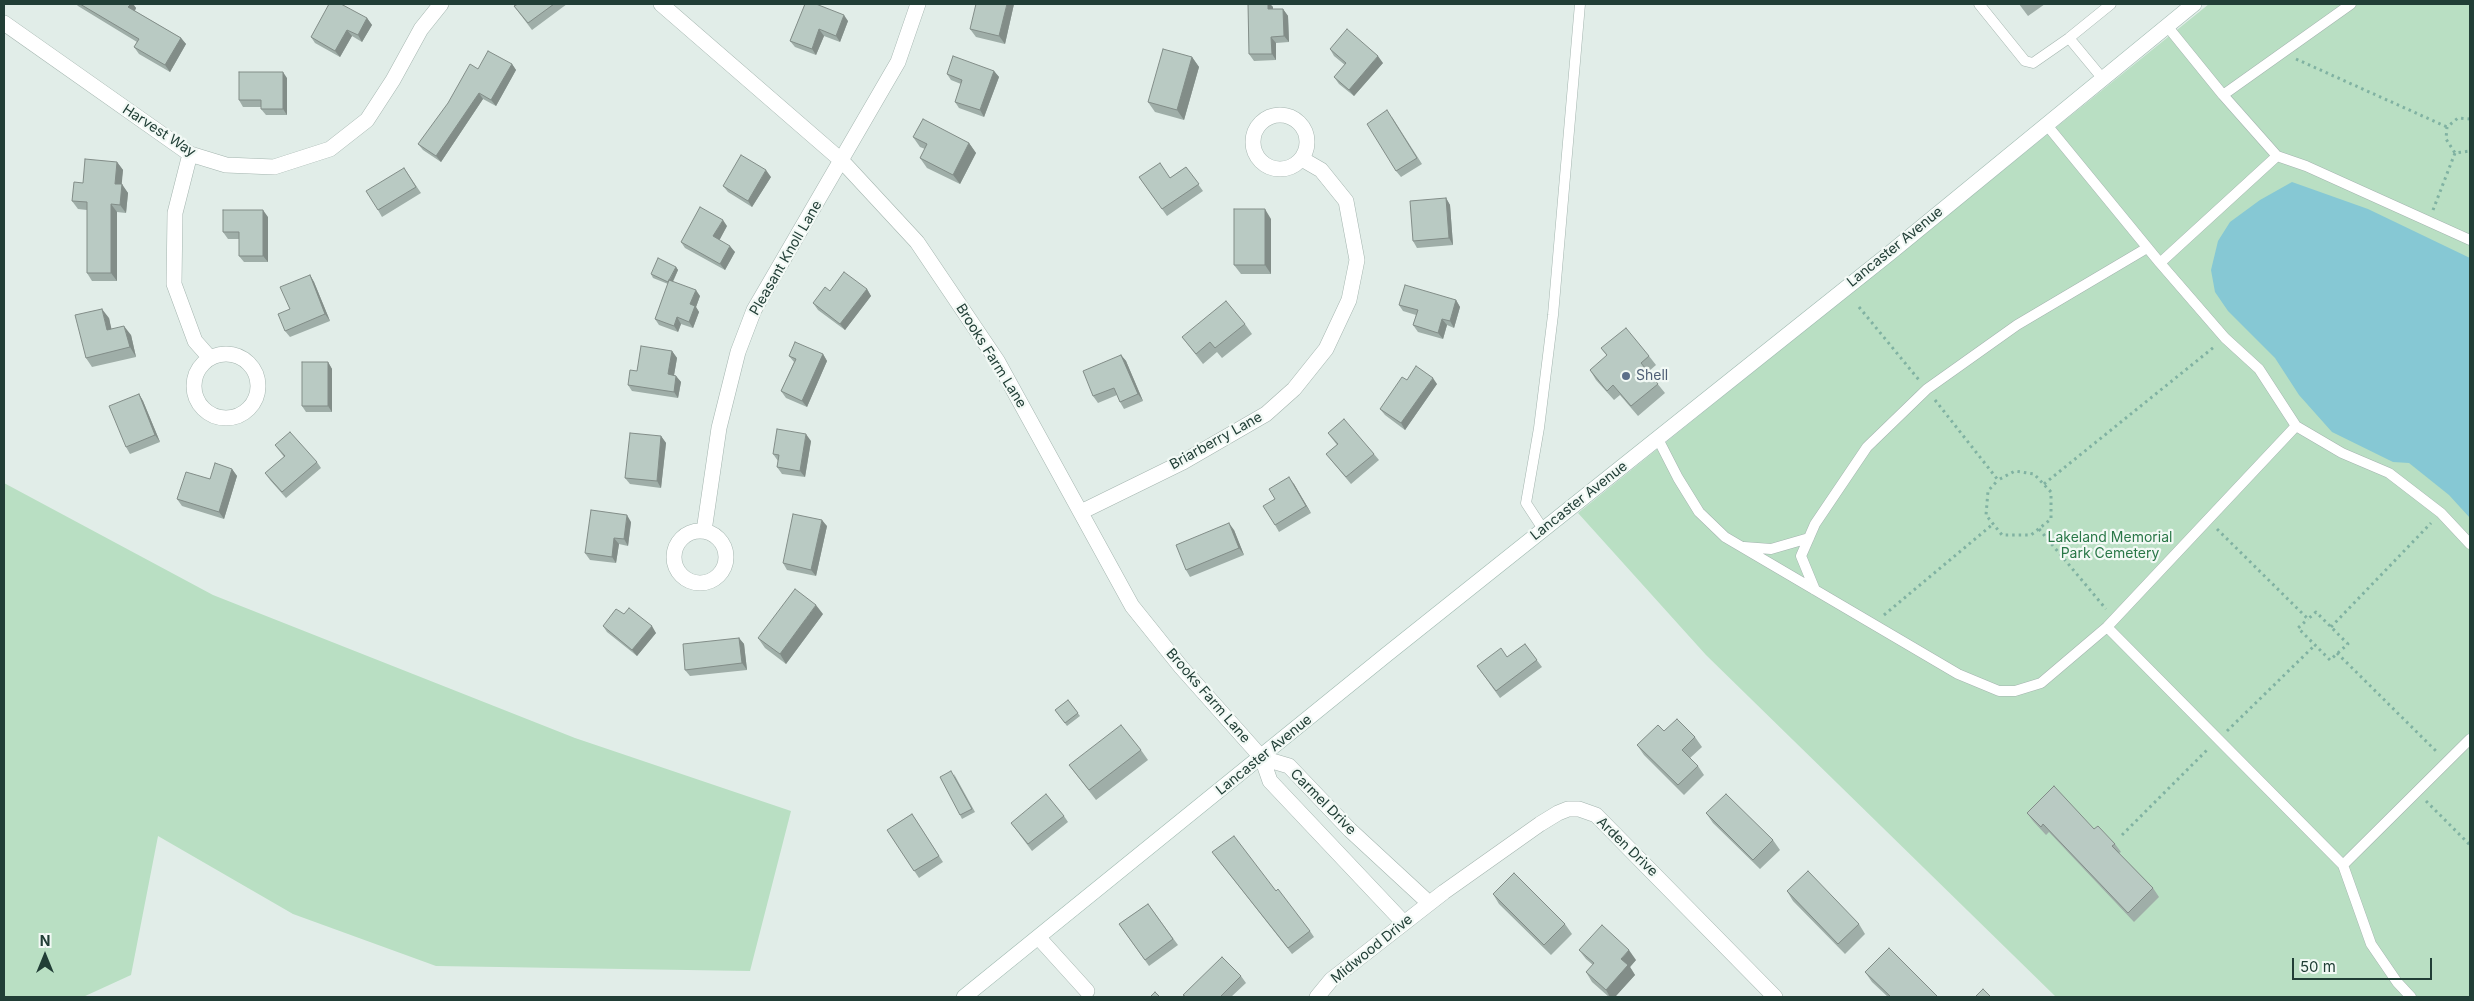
<!DOCTYPE html>
<style>
body{margin:0}
#map{position:relative;width:2474px;height:1001px;overflow:hidden;background:#e1ede8;font-family:Inter,sans-serif}
canvas{display:block}
.frame{position:absolute;inset:0;border:5px solid #213e36;pointer-events:none}
.north{position:absolute;left:20px;top:931px;width:50px;height:50px;-webkit-text-stroke:4px #f2f9f5;paint-order:stroke;rotate:0deg;font-size:14px;font-weight:700;line-height:20px;text-align:center;color:#213e36}
.north::after{content:'';display:block;margin:auto;width:18px;height:22px;background:#213e36;clip-path:polygon(50% 0,100% 100%,50% 72%,0 100%)}
.scale{position:absolute;left:2292px;top:958px;width:140px;height:22px;box-sizing:border-box;border:2px solid #213e36;border-top:0;padding-left:6px;font-size:15px;line-height:18px;white-space:nowrap;color:#213e36;-webkit-text-stroke:4px #f2f9f5;paint-order:stroke}
</style>
<div id="map">
<canvas width="2474" height="1001"></canvas>
<div class="frame"></div>
<div class="north">N</div>
<div class="scale">50 m</div>
</div>
<script>
const ctx = document.querySelector('canvas').getContext('2d');
ctx.lineJoin = 'round';
function fillPath(path, color) {
  ctx.fillStyle = color;
  ctx.fill(path, 'evenodd');
}
function toPath(rows) {
  const path = new Path2D();
  for (const r of rows) {
    if (r.length === 3) {
      path.moveTo(r[0] + r[2], r[1]);
      path.arc(r[0], r[1], r[2], 0, 2 * Math.PI);
      continue;
    }
    path.moveTo(r[0], r[1]);
    for (let i = 2; i < r.length; i += 2) path.lineTo(r[i], r[i + 1]);
  }
  return path;
}
function trace(path, color, width, dash) {
  ctx.strokeStyle = color;
  ctx.lineWidth = width;
  ctx.lineCap = dash ? 'butt' : 'round';
  ctx.setLineDash(dash || []);
  ctx.stroke(path);
}
function write(font, color, halo, rows, align = 'center') {
  ctx.font = font + ' Inter,sans-serif';
  ctx.lineWidth = 4.5;
  ctx.setLineDash([]);
  ctx.textBaseline = 'middle';
  ctx.strokeStyle = halo;
  ctx.fillStyle = color;
  for (const [text, x, y, turn = 0] of rows) {
    ctx.save();
    ctx.translate(x, y);
    ctx.rotate((+turn || 0) * Math.PI / 180);
    ctx.textAlign = isNaN(turn) ? turn : align;
    if (halo) ctx.strokeText(text, 0, 0);
    ctx.fillText(text, 0, 0);
    ctx.restore();
  }
}
fillPath(toPath([
 [2209,4,2470,4,2470,997,2056,997,1706,655,1578,513],
 [4,483,213,595,575,738,791,811,750,971,436,966,293,914,158,836,131,975,83,997,4,997]
]), '#b9dfc3');
fillPath(toPath([
 [2292,182,2368,209,2470,258,2470,518,2449,495,2409,463,2393,462,2332,432,2299,395,2275,358,2228,311,2215,292,2211,270,2218,241,2230,222,2260,200]
]), '#86c8d4');
const service = toPath([
 [1979,4,2025,61,2033,63,2069,38,2111,4],
 [2167,26,2223,95,2277,156,2306,166,2470,240],
 [2069,38,2103,79],
 [2223,95,2351,4],
 [2046,124,2160,263,2277,156],
 [2160,263,2225,338,2259,369,2296,426,2342,453,2389,473,2441,513,2470,544],
 [1658,439,1678,478,1699,512,1725,537,1958,674,1999,691,2015,691,2041,683,2107,627,2296,426],
 [1543,529,1526,503,1539,428,1553,315,1580,4],
 [1744,547,1771,549,1809,538],
 [1815,590,1801,556,1815,524,1867,447,1927,389,2017,325,2147,248],
 [2107,627,2343,865,2371,944,2397,982,2411,997],
 [2343,865,2470,739]
]);
const minor = toPath([
 [661,4,842,161,917,242,998,362,1132,606,1181,667,1262,758,1270,781,1404,923],
 [4,23,190,154,226,165,274,167,330,149,367,120,393,80,421,29,441,4],
 [1280,142,27],
 [190,154,175,213,174,284,195,341,210,358],
 [226,386,32],
 [1081,512,1183,462,1266,414,1294,389,1326,349,1349,300,1357,260,1346,201,1321,170,1302,159],
 [700,557,26],
 [704,531,719,428,738,352,754,310,898,62,918,4],
 [1262,758,1289,766,1350,830,1429,903],
 [1039,938,1087,991],
 [1317,997,1331,980,1444,892,1540,824,1558,813,1568,809,1579,809,1596,815,1775,997]
]);
const secondary = toPath([
 [964,997,1386,655,1890,253,2194,4]
]);
trace(service, '#a4b5af', 11);
trace(minor, '#a4b5af', 16);
trace(secondary, '#9fb9b0', 16);
trace(toPath([
 [2296,59,2447,127],
 [2470,119,2458,118,2447,127,2446,139,2455,153,2470,151],
 [2433,210,2455,153],
 [1859,307,1919,380],
 [1935,400,1998,480,2015,471,2034,474,2051,492,2051,519,2031,535,2002,535,1986,515,1988,491,1998,480],
 [2044,484,2214,347],
 [2039,529,2106,609],
 [2217,529,2308,619,2316,612,2348,644,2330,660,2298,628,2308,619],
 [1884,615,1993,524],
 [2331,627,2431,523],
 [2337,653,2438,753],
 [2227,731,2315,645],
 [2426,801,2470,845],
 [2122,835,2208,749]
]), '#80b2a2', 3, [2.5, 4]);
trace(service, '#fff', 10);
trace(minor, '#fff', 15);
trace(secondary, '#fff', 15);
fillPath(toPath([
 [76,4,133,4,136,8,135,11,181,38,186,44,170,72,139,54,134,47,137,42,78,6],
 [518,4,567,4,532,30,514,6],
 [805,4,848,21,840,42,824,36,816,55,795,47,790,41],
 [1014,4,1005,44,976,37,970,29],
 [1248,4,1270,4,1273,7,1273,9,1283,9,1288,16,1289,42,1276,43,1276,60,1254,61,1249,54],
 [2019,4,2045,4,2028,16],
 [367,18,372,25,362,42,352,36,340,57,315,43,311,37],
 [1330,49,1383,63,1354,96,1339,84,1334,77,1345,65,1334,56],
 [1192,57,1199,67,1184,120,1155,112,1148,102],
 [512,64,516,70,496,106,483,99,441,162,423,150,418,144,478,69],
 [994,71,999,77,984,117,959,108,955,102,961,84,951,80,947,74],
 [287,78,287,115,266,115,261,109,261,107,243,107,239,100],
 [1392,117,1422,164,1401,177,1396,171],
 [913,137,969,143,976,153,960,184,927,168,920,158,925,149,920,147],
 [117,162,123,170,121,184,128,193,126,213,117,212,117,281,92,281,87,273,87,210,78,209,72,201,83,183],
 [1186,167,1203,191,1167,216,1139,177,1170,178],
 [404,168,421,193,382,217,378,210],
 [771,177,752,207,728,192,723,186],
 [1446,198,1450,205,1453,245,1417,248,1413,241],
 [268,217,268,262,244,262,239,256,239,239,228,239,223,232],
 [1271,219,1271,274,1241,274,1234,265],
 [727,226,719,240,735,252,725,270,685,248,681,242],
 [676,267,678,270,673,282,700,296,696,307,699,312,693,328,681,324,678,332,659,325,655,319,668,284,653,278,651,274],
 [310,275,314,282,330,321,290,337,285,331,290,309],
 [867,289,871,296,845,330,818,310,813,303,830,291],
 [1456,300,1460,307,1454,328,1447,325,1443,339,1418,332,1413,325,1416,315,1403,311,1399,305],
 [109,318,111,329,131,335,136,357,92,367,86,358],
 [1245,324,1252,334,1222,358,1217,352,1203,364,1182,337],
 [1601,348,1649,356,1656,365,1648,372,1665,393,1638,416,1620,395,1614,400,1596,380,1590,370,1607,356],
 [672,351,677,358,674,375,676,376,681,382,678,398,632,391,628,385,637,371],
 [823,354,827,361,807,407,786,398,781,391,794,362,789,356],
 [1121,355,1126,361,1143,401,1124,409,1120,402,1117,395,1098,403,1093,396],
 [328,362,332,369,332,412,306,412,302,406],
 [1407,380,1437,384,1405,430,1385,415,1380,409],
 [139,394,143,401,160,442,130,454,126,447],
 [1328,433,1374,454,1379,460,1351,484,1326,454,1337,445],
 [661,436,666,443,661,488,630,484,625,478],
 [811,441,805,477,782,474,777,467,778,461,773,454],
 [275,445,317,462,321,468,286,498,270,480,265,473,284,457],
 [232,469,237,476,224,519,182,506,177,499,210,479],
 [1294,484,1311,513,1279,532,1275,525],
 [631,522,628,546,619,544,616,563,590,560,585,553],
 [827,526,816,576,787,570,783,563],
 [1234,530,1244,555,1190,577,1186,570],
 [624,614,656,633,637,656,607,632,603,626],
 [823,614,786,664,765,648,758,638],
 [739,638,744,644,747,670,690,676,685,670],
 [1525,644,1542,667,1500,698,1477,666,1507,657],
 [1068,700,1080,716,1067,726,1055,710],
 [1664,731,1695,737,1702,747,1690,758,1698,766,1704,775,1684,795,1644,755,1637,745],
 [1141,750,1148,760,1096,800,1069,765],
 [954,774,975,812,962,819,960,815],
 [1706,813,1773,840,1780,850,1760,869,1713,823],
 [2027,813,2094,829,2115,844,2121,852,2119,853,2153,888,2159,897,2134,922,2049,832,2046,835,2033,821],
 [912,814,943,862,919,878,887,830],
 [1064,816,1068,822,1032,851,1011,823],
 [1212,852,1276,891,1310,931,1314,937,1292,954],
 [1787,891,1859,924,1865,934,1845,954,1793,901],
 [1493,894,1565,924,1572,934,1551,955,1499,904],
 [1148,904,1178,945,1149,966,1119,924],
 [1579,950,1636,960,1630,967,1635,975,1615,997,1609,997,1592,982,1586,972,1593,965,1586,959],
 [1865,972,1937,996,1938,997,1888,997,1872,982],
 [1241,976,1246,983,1231,997,1185,997,1183,995]
]), '#9faea8');
fillPath(toPath([
 [131,4,133,4,136,8,133,14,128,7],
 [1007,4,1014,4,1005,44,999,36],
 [1268,4,1270,4,1273,7,1273,16,1268,9],
 [1283,9,1288,16,1289,42,1284,36],
 [844,15,848,21,840,42,836,36],
 [367,18,372,25,362,42,358,35],
 [819,29,824,36,816,55,812,49],
 [347,30,352,36,340,57,335,51],
 [1271,37,1276,43,1276,60,1272,54],
 [181,38,186,44,170,72,165,65],
 [1378,56,1383,63,1354,96,1349,90],
 [1192,57,1199,67,1184,120,1177,110],
 [512,64,516,70,496,106,491,100],
 [994,71,999,77,984,117,980,110],
 [283,72,287,78,287,115,283,109],
 [479,93,483,99,441,162,436,156],
 [969,143,976,153,960,184,953,175],
 [117,162,123,170,121,192,115,184],
 [766,170,771,177,752,207,748,201],
 [122,184,128,193,126,213,120,205],
 [1446,198,1450,205,1453,245,1449,238],
 [111,204,117,212,117,281,111,273],
 [1265,209,1271,219,1271,274,1265,265],
 [263,210,268,217,268,262,263,256],
 [723,220,727,226,718,243,713,236],
 [730,246,735,252,725,270,720,264],
 [676,267,678,270,671,285,669,282],
 [310,275,314,282,330,321,325,314],
 [867,289,871,296,845,330,840,324],
 [696,290,700,296,696,307,699,312,693,328,689,322,690,304],
 [1456,300,1460,307,1454,328,1450,321],
 [102,309,109,318,114,340,107,330],
 [677,317,681,324,678,332,674,326],
 [1442,319,1447,325,1443,339,1438,333],
 [124,326,131,335,136,357,130,347],
 [672,351,677,358,673,381,668,374],
 [823,354,827,361,807,407,802,401],
 [1121,355,1126,361,1143,401,1138,394],
 [328,362,332,369,332,412,328,406],
 [676,376,681,382,678,398,674,392],
 [1433,378,1437,384,1405,430,1401,423],
 [139,394,143,401,160,442,155,435],
 [806,434,811,441,805,477,800,471],
 [661,436,666,443,661,488,657,481],
 [232,469,237,476,224,519,219,512],
 [1289,477,1294,484,1311,513,1306,506],
 [627,515,631,522,628,546,624,539],
 [822,520,827,526,816,576,811,570],
 [1229,523,1234,530,1244,555,1239,548],
 [614,538,619,544,616,563,612,557],
 [816,605,823,614,786,664,780,654],
 [652,626,656,633,637,656,632,650],
 [739,638,744,644,747,670,742,663],
 [1629,950,1636,960,1630,967,1635,975,1615,997,1610,997,1606,990,1621,959]
]), '#828d88');
const building = toPath([
 [80,4,131,4,128,7,181,38,165,65,134,47,139,39,80,4],
 [329,4,341,4,367,18,358,35,347,30,335,51,311,37,329,4],
 [518,4,554,4,528,23,514,6,518,4],
 [805,4,816,4,844,15,836,36,819,29,812,49,790,41,805,4],
 [976,4,1007,4,999,36,970,29,976,4],
 [1248,4,1268,4,1268,9,1283,9,1284,36,1271,37,1272,54,1249,54,1248,4],
 [1347,29,1378,56,1349,90,1334,77,1346,63,1330,49,1347,29],
 [1163,49,1192,57,1177,110,1148,102,1163,49],
 [488,51,512,64,491,100,479,93,436,156,418,144,448,103,470,64,478,69,488,51],
 [953,56,994,71,980,110,955,102,962,80,947,74,953,56],
 [239,72,283,72,283,109,261,109,261,100,239,100,239,72],
 [1387,110,1417,158,1396,171,1367,124,1387,110],
 [923,119,969,143,953,175,920,158,927,144,913,137,923,119],
 [741,155,766,170,748,201,723,186,741,155],
 [85,159,117,162,115,184,122,184,120,205,111,204,111,273,87,273,87,202,72,201,74,182,83,183,85,159],
 [1160,163,1170,178,1186,167,1199,184,1162,209,1139,177,1160,163],
 [404,168,416,187,378,210,366,191,404,168],
 [1446,198,1449,238,1413,241,1410,201,1446,198],
 [700,207,723,220,713,236,730,246,720,264,681,242,700,207],
 [1234,209,1265,209,1265,265,1234,265,1234,209],
 [223,210,263,210,263,256,239,256,239,232,223,232,223,210],
 [658,258,676,267,668,282,651,274,658,258],
 [844,272,867,289,840,324,813,303,825,287,830,291,844,272],
 [310,275,325,314,285,331,278,314,290,309,280,287,310,275],
 [669,280,696,290,690,304,695,306,689,322,677,317,674,326,655,319,669,280],
 [1405,285,1456,300,1450,321,1442,319,1438,333,1413,325,1418,310,1399,305,1405,285],
 [1226,301,1245,324,1215,348,1210,342,1196,354,1182,337,1226,301],
 [102,309,107,330,124,326,130,347,86,358,75,315,102,309],
 [1626,328,1649,356,1641,363,1658,384,1631,406,1613,385,1607,391,1590,370,1607,355,1601,348,1626,328],
 [795,342,823,354,802,401,781,391,796,359,789,356,795,342],
 [641,346,672,351,668,374,676,376,674,392,628,385,630,370,637,371,641,346],
 [1121,355,1138,394,1120,402,1114,388,1093,396,1083,371,1121,355],
 [302,362,328,362,328,406,302,406,302,362],
 [1416,366,1433,378,1401,423,1380,409,1402,377,1407,380,1416,366],
 [139,394,155,435,126,447,109,406,139,394],
 [1344,419,1374,454,1346,477,1326,454,1338,444,1328,433,1344,419],
 [777,429,806,434,800,471,777,467,779,455,773,454,777,429],
 [290,432,317,462,282,492,265,473,285,456,275,445,290,432],
 [630,433,661,436,657,481,625,478,630,433],
 [215,463,232,469,219,512,177,499,186,472,210,479,215,463],
 [1289,477,1306,506,1275,525,1263,506,1275,499,1269,489,1289,477],
 [591,510,627,515,624,539,614,538,612,557,585,553,591,510],
 [793,514,822,520,811,570,783,563,793,514],
 [1229,523,1239,548,1186,570,1176,545,1229,523],
 [795,589,816,605,780,654,758,638,795,589],
 [629,608,652,626,632,650,603,626,616,609,624,614,629,608],
 [739,638,742,663,685,670,683,644,739,638],
 [1525,644,1537,660,1496,691,1477,666,1501,648,1507,657,1525,644],
 [1068,700,1078,713,1065,723,1055,710,1068,700],
 [1677,719,1695,737,1682,750,1698,766,1678,785,1637,745,1658,725,1664,731,1677,719],
 [1121,725,1141,750,1089,790,1069,765,1121,725],
 [951,771,972,809,960,815,940,777,951,771],
 [2054,786,2094,829,2098,826,2115,844,2112,846,2153,888,2128,913,2043,824,2041,827,2027,813,2054,786],
 [1046,794,1064,816,1028,844,1011,823,1046,794],
 [1726,794,1773,840,1753,860,1706,813,1726,794],
 [912,814,939,856,914,871,887,830,912,814],
 [1234,836,1276,891,1278,889,1310,931,1288,948,1212,852,1234,836],
 [1808,871,1859,924,1838,944,1787,891,1808,871],
 [1514,873,1565,924,1544,945,1493,894,1514,873],
 [1148,904,1173,939,1145,960,1119,924,1148,904],
 [1602,925,1629,950,1621,959,1628,965,1606,990,1586,972,1594,963,1579,950,1602,925],
 [1889,948,1937,996,1935,997,1891,997,1865,972,1889,948],
 [1222,957,1241,976,1220,997,1186,997,1183,995,1222,957],
 [1983,989,1991,997,1975,997,1983,989],
 [1155,992,1160,997,1150,997,1155,992]
]);
fillPath(building, '#b9cac3');
trace(building, '#828d88', 1);
for (const [x, y, r, color] of [
 [1626,376,5,"#5c6f8a"]
]) {
  const dot = new Path2D();
  dot.arc(x, y, r, 0, 2 * Math.PI);
  ctx.fillStyle = color;
  ctx.fill(dot);
  trace(dot, '#f2f9f5', 2);
}
write('14px', '#213e36', '#f2f9f5', [
 ["Harvest Way",159,131,33],
 ["Lancaster Avenue",1895,247,-39],
 ["Pleasant Knoll Lane",786,258,-60],
 ["Brooks Farm Lane",991,356,58],
 ["Briarberry Lane",1216,441,-29],
 ["Lancaster Avenue",1579,501,-38],
 ["Brooks Farm Lane",1208,696,49],
 ["Lancaster Avenue",1264,755,-39],
 ["Carmel Drive",1323,802,45],
 ["Arden Drive",1627,847,44],
 ["Midwood Drive",1372,949,-39]
]);
write('14px', '#4e5e75', '#f2f9f5', [
 ["Shell",1636,376]
], 'left');
write('14px', '#297747', '#f2f9f5', [
 ["Lakeland Memorial",2110,538],
 ["Park Cemetery",2110,554]
]);
</script>
